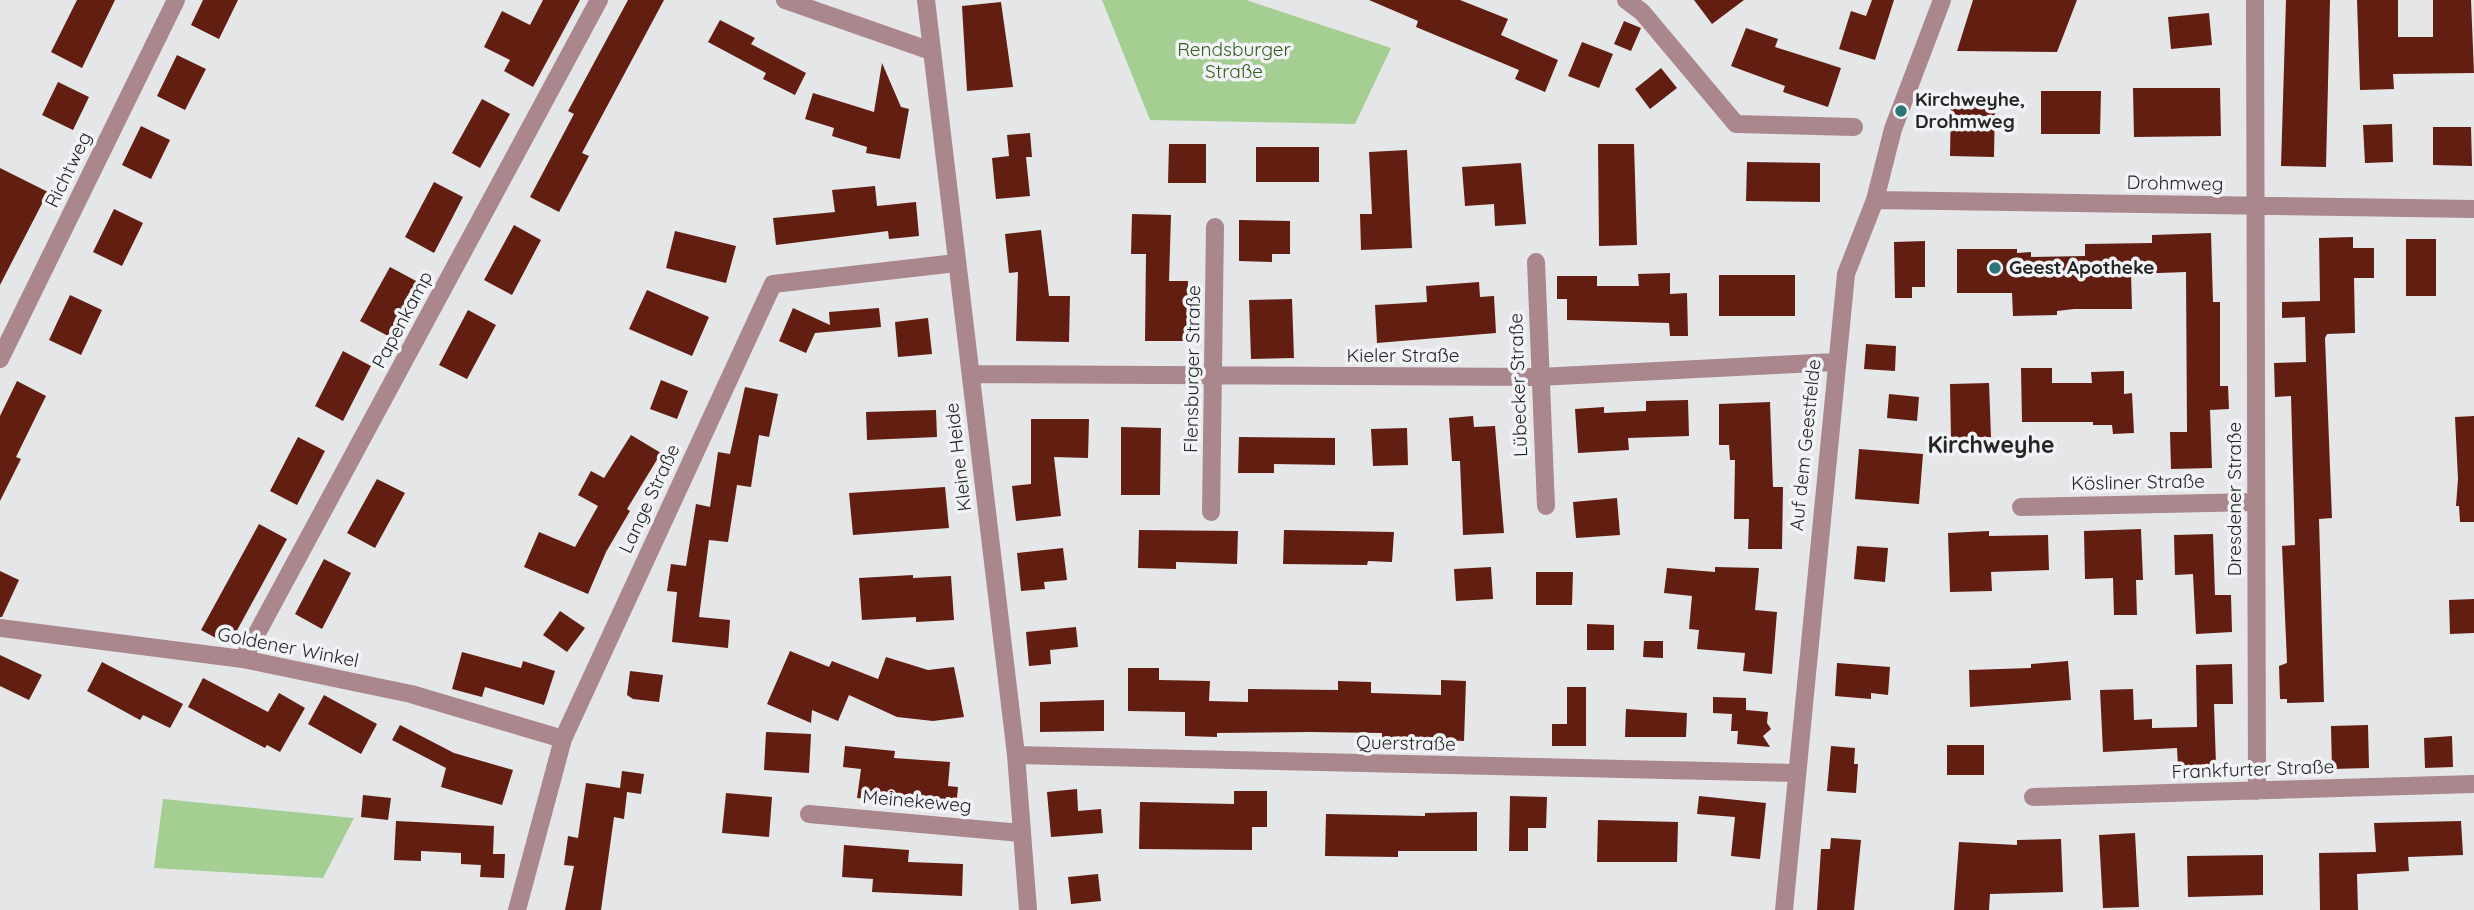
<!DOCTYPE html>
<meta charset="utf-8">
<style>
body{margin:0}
canvas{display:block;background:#e4e6e8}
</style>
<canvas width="2474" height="910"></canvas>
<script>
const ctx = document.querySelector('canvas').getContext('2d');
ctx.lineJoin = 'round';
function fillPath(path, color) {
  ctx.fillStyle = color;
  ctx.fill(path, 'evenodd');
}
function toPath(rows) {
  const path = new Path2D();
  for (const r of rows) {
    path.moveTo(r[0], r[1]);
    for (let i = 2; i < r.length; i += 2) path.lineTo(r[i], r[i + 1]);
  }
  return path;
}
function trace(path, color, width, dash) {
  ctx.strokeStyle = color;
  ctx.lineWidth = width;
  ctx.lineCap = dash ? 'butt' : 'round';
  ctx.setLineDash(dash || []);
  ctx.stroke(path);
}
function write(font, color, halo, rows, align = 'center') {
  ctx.font = font + ' Quicksand,sans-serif';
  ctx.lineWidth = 7;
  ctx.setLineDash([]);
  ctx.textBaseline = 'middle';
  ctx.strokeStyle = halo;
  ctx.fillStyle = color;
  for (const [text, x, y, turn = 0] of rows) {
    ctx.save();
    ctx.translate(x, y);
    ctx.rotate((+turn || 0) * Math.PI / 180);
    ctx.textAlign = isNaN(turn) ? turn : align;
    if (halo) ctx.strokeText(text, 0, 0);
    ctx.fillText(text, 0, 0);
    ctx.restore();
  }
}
fillPath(toPath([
 [1102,0,1246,0,1391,48,1355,124,1150,120],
 [163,799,354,818,323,878,154,868]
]), '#a5ce93');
fillPath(toPath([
 [77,0,115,0,82,68,51,52],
 [203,0,238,0,219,39,191,25],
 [543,0,580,0,533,87,504,71,510,60,484,47,502,11,530,25],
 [628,0,664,0,582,153,589,156,559,212,530,197,574,114,568,111],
 [1369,0,1460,0,1508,19,1501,35,1558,60,1545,92,1515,79,1519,70,1416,27,1418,21],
 [1694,0,1744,0,1712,24],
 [1872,0,1894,0,1875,60,1839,49,1851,11,1866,16],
 [1973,0,2077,0,2057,52,1957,51],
 [2286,0,2330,0,2326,167,2281,166],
 [2357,0,2398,0,2398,37,2433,37,2433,0,2471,0,2474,73,2393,74,2394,89,2360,90],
 [1001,2,1013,87,967,91,962,6],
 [2209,13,2212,45,2171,49,2168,17],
 [720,20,755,38,751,44,806,73,795,95,763,79,766,73,708,42],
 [1624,21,1641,28,1631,51,1614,44],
 [1746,28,1778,39,1775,47,1841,68,1828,107,1783,92,1785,86,1731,66],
 [1582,42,1613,54,1599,88,1568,76],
 [177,55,206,69,185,110,157,96],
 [882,63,901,107,909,109,900,159,866,153,867,147,832,136,834,128,805,119,813,93,874,112],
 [1661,68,1677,88,1650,109,1635,89],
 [58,82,89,97,73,130,42,115],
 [2133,88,2220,88,2221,136,2134,137],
 [2041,91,2101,91,2100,134,2041,134],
 [482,99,510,114,480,168,452,153],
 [1951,100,1995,101,1994,157,1950,156],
 [2392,124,2393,162,2365,163,2363,125],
 [141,126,170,140,151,179,122,165],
 [2433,127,2471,127,2472,166,2433,165],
 [1030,133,1032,157,1026,157,1030,196,996,199,992,158,1009,156,1007,135],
 [1169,144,1206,144,1206,183,1168,183],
 [1598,144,1634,144,1637,245,1599,246],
 [1256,147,1319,147,1319,182,1256,182],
 [1407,150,1412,248,1361,250,1360,214,1372,214,1369,152],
 [1747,162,1820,163,1820,202,1746,201],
 [1521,163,1526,224,1495,226,1494,204,1465,206,1462,167],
 [0,168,48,192,0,285],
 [434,182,463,197,434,253,405,237],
 [875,186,877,206,916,202,919,236,889,239,888,231,776,245,773,218,835,212,832,190],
 [114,209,143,223,122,266,93,252],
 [1132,214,1171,215,1169,281,1188,281,1187,341,1145,341,1146,254,1131,254],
 [1239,220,1290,221,1290,254,1272,254,1272,262,1239,261],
 [514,225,541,240,512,295,484,280],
 [1041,230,1049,296,1070,296,1069,342,1016,341,1018,272,1009,273,1005,234],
 [675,231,736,246,726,283,666,268],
 [2211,233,2213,302,2220,302,2220,386,2228,386,2229,409,2210,410,2212,468,2171,469,2170,432,2187,432,2186,272,2131,274,2132,309,2074,309,2057,311,2057,315,2013,316,2012,293,1957,293,1957,249,2017,249,2017,253,2031,252,2031,257,2085,256,2085,244,2152,243,2152,235],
 [2353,237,2353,248,2374,248,2374,278,2354,278,2355,333,2327,334,2325,338,2332,518,2319,519,2324,702,2287,703,2287,699,2280,699,2279,666,2287,663,2282,546,2295,545,2291,396,2275,397,2274,363,2306,362,2305,317,2282,318,2282,302,2320,301,2319,238],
 [2406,239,2436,239,2436,296,2406,296],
 [1925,241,1925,287,1912,287,1912,298,1895,298,1894,242],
 [390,267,418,282,388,336,360,321],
 [1670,273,1670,294,1687,293,1688,336,1670,336,1669,323,1567,320,1567,299,1557,299,1557,276,1597,276,1597,286,1639,286,1638,274],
 [1719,275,1795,275,1795,316,1719,316],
 [1479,282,1480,297,1494,296,1496,333,1377,343,1375,305,1427,302,1426,286],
 [647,290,709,317,692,356,629,329],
 [70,295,102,310,81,355,49,340],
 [1292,299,1294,358,1251,359,1249,300],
 [793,308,830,325,829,312,879,308,881,327,815,333,806,353,779,341],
 [468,310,496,325,467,379,439,365],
 [928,318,932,354,898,357,895,322],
 [1866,344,1896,346,1895,371,1864,369],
 [343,351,371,366,343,421,315,406],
 [2021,368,2052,368,2052,383,2092,383,2091,372,2124,371,2124,394,2132,393,2134,433,2113,434,2112,425,2093,425,2093,422,2022,422],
 [661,380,688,391,677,419,650,409],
 [17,381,46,396,16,457,21,459,0,501,0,416],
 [1989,383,1991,437,1951,438,1950,384],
 [745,387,778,394,769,437,759,435,751,487,737,485,728,542,709,540,699,617,730,620,728,648,672,642,677,592,667,591,671,564,686,566,696,504,710,507,718,452,730,454],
 [1889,394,1919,397,1917,421,1887,418],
 [1688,400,1689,436,1628,438,1629,450,1578,453,1575,409,1604,407,1604,413,1646,411,1646,401],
 [1770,402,1773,487,1783,487,1782,549,1748,549,1749,519,1734,519,1735,460,1730,460,1729,445,1719,445,1719,404],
 [936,410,937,437,867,440,866,412],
 [1473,416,1474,427,1495,426,1504,533,1463,535,1460,461,1452,461,1449,418],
 [2474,416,2474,522,2460,522,2459,506,2456,506,2458,479,2455,417],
 [1031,419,1089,419,1088,458,1054,457,1061,516,1016,521,1012,486,1031,484],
 [1121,427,1161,428,1160,495,1121,495],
 [1407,428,1408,465,1373,466,1371,429],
 [631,435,661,453,627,509,630,511,606,552,588,594,524,567,539,532,575,547,598,506,578,495,591,471,604,478],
 [298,437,325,451,297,505,270,491],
 [1239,437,1335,438,1335,465,1274,464,1274,473,1238,473],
 [1859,449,1923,454,1919,504,1855,499],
 [377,479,405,493,375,548,347,533],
 [945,487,949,528,853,535,849,493],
 [1617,498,1620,535,1576,538,1573,502],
 [259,524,287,539,229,645,201,630],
 [2141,529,2143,580,2136,580,2137,615,2114,615,2113,578,2085,579,2084,531],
 [1139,530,1238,531,1237,564,1176,562,1176,569,1138,568],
 [1284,530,1394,532,1392,562,1368,561,1367,565,1283,564],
 [1989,531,1989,536,2048,535,2049,570,1991,572,1992,591,1950,592,1948,533],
 [2213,534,2215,595,2231,595,2232,632,2196,634,2193,574,2175,575,2174,535],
 [1857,546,1888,548,1885,582,1854,579],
 [1063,548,1067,580,1044,582,1045,589,1021,591,1017,553],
 [324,559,351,573,322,629,295,614],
 [1491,567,1493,599,1456,601,1454,569],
 [1715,567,1759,568,1755,610,1777,612,1772,674,1743,671,1745,653,1697,649,1699,630,1689,629,1692,596,1664,593,1667,568,1715,572],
 [0,571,19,580,2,617,0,617],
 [1536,572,1573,572,1572,605,1536,605],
 [913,575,913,578,951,576,954,620,916,622,916,617,862,620,859,578],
 [2474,599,2474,633,2450,634,2449,600],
 [560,611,585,628,567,652,543,635],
 [1587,624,1614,625,1614,650,1587,650],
 [1076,627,1078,647,1050,650,1051,664,1029,666,1026,632],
 [1644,641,1663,641,1663,658,1643,657],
 [790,651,829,667,832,661,878,679,886,657,928,670,954,667,964,717,933,721,897,717,849,695,838,721,812,710,811,723,767,704],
 [462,652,521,668,523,661,555,671,544,705,485,687,482,697,452,689],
 [0,655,42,675,29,700,0,686],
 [2068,661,2071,700,1970,707,1969,670,2031,668,2031,664],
 [102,662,183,704,170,728,143,715,140,720,87,691],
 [1837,663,1890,667,1888,695,1871,693,1871,699,1835,696],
 [2232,664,2233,704,2214,704,2216,765,2178,766,2177,748,2103,752,2100,690,2133,689,2134,720,2152,719,2152,728,2197,727,2196,665],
 [1128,668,1159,668,1159,680,1210,681,1209,701,1248,702,1248,689,1338,690,1338,681,1371,682,1371,693,1441,695,1441,680,1466,681,1464,741,1382,738,1382,733,1310,732,1217,733,1217,737,1185,736,1185,712,1128,711],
 [630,671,663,675,659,702,633,699,627,695],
 [203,678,268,712,279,693,305,708,280,752,267,745,265,748,188,707],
 [1567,687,1586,687,1586,746,1552,746,1552,724,1567,724],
 [324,695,377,724,361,754,308,724],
 [1713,697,1746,698,1746,710,1768,712,1767,723,1771,729,1763,736,1770,747,1737,744,1738,731,1731,731,1732,714,1713,713],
 [1104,700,1104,731,1040,732,1040,702],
 [1626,709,1687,713,1686,737,1625,737],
 [400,725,454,753,513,770,502,805,441,787,446,768,392,740],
 [2368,725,2369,768,2332,769,2331,726],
 [766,732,811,734,809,773,764,770],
 [2452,736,2453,767,2425,768,2424,738],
 [1947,745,1984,745,1984,775,1947,775],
 [845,746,895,751,894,758,950,762,948,786,958,787,956,809,857,798,861,769,843,767],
 [1831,746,1855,748,1854,764,1858,764,1856,793,1827,791],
 [622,771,644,774,641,794,627,792,624,819,614,817,601,910,565,910,574,866,564,865,568,836,578,838,586,783,620,788],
 [1077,789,1078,811,1101,809,1103,833,1051,837,1047,792],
 [1234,791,1267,791,1267,827,1252,827,1252,850,1139,849,1140,802,1234,804],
 [726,793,772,797,769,837,722,833],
 [363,795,391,798,388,820,361,817],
 [1510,796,1547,797,1546,828,1528,828,1528,851,1509,851],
 [1699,796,1766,803,1760,859,1731,856,1735,817,1697,814],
 [1477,812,1477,851,1398,851,1398,857,1325,856,1326,814,1425,816,1425,813],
 [1598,820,1678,822,1677,862,1597,862],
 [396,821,494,826,493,854,505,854,504,878,480,877,481,865,461,864,461,853,421,851,421,861,394,860],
 [2461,821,2463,855,2408,857,2409,871,2357,874,2358,910,2320,910,2319,853,2376,852,2374,823],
 [2135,833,2139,907,2103,908,2099,835],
 [1831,838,1861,840,1854,910,1817,910,1821,849,1830,849],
 [2061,839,2063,892,1990,894,1989,910,1954,910,1959,842,2017,845,2017,840],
 [844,845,909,850,908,862,963,864,962,896,872,892,873,879,842,877],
 [2263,855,2263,895,2188,897,2187,856],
 [1098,874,1101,901,1071,904,1068,877]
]), '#631e12');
trace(toPath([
 [785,0,931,51],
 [926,0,1016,755,1028,910],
 [1626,0,1642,12,1736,124,1854,127],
 [2255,0,2257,791],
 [1875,200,2474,209],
 [1536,262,1546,506],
 [0,359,176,0],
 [971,374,1539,377,1835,362],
 [2021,507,2256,502],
 [1211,512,1215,227],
 [0,628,243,659,411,694,563,739],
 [243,659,599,0],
 [1016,755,1796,773],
 [2033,797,2474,784],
 [809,814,1021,833],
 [517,910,563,739,773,284,956,263],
 [1784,910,1846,274,1875,200,1893,129,1942,0]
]), '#aa868d', 18);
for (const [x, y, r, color] of [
 [1901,111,7,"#2b7579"],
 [1995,268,7,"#2b7579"]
]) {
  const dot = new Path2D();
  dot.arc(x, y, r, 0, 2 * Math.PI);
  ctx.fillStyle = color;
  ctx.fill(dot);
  trace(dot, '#f2f3f6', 2.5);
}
write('19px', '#335d1b', '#f2f3f6', [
 ["Rendsburger",1234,50],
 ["Straße",1234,72]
]);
write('bold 19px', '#252626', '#f2f3f6', [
 ["Kirchweyhe,",1915,100],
 ["Drohmweg",1915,122],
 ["Geest Apotheke",2009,268]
], 'left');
write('19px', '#252626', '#f2f3f6', [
 ["Richtweg",69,170,-64],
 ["Drohmweg",2175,184,1],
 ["Papenkamp",403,320,-62],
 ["Kieler Straße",1403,356],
 ["Flensburger Straße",1193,369,-89],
 ["Lübecker Straße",1519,385,-92],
 ["Auf dem Geestfelde",1806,445,-84],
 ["Kleine Heide",959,457,-97],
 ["Kösliner Straße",2138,483,-1],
 ["Lange Straße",650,499,-65],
 ["Dresdener Straße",2235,499,-90],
 ["Goldener Winkel",288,648,11],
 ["Querstraße",1406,744,1],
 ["Frankfurter Straße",2253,770,-2],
 ["Meinekeweg",917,802,5]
]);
write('bold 23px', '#252626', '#f2f3f6', [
 ["Kirchweyhe",1991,446]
]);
</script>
